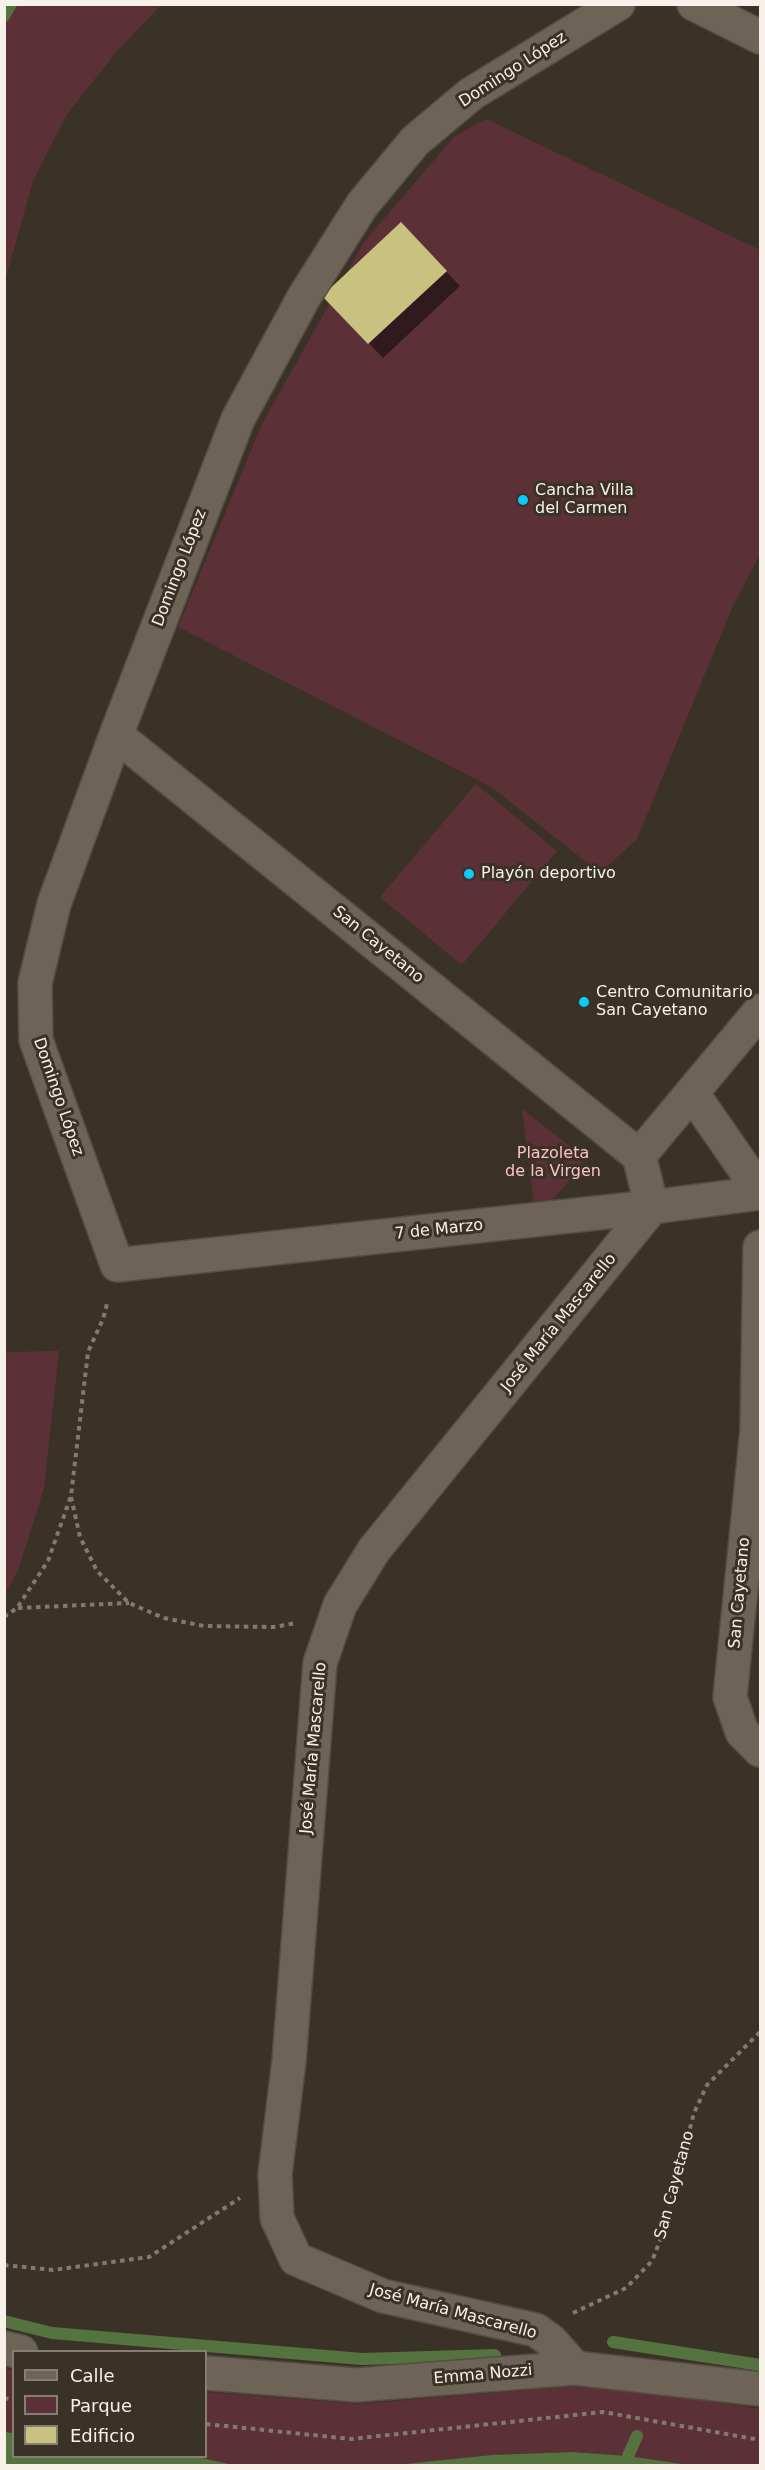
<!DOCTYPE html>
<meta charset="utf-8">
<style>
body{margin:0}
#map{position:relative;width:765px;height:2470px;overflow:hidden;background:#3b3227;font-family:"DejaVu Sans",sans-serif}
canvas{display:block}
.frame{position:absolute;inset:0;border:6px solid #f7f1ea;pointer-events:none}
.legend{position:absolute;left:12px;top:2350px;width:195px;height:108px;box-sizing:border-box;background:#3b3227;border:2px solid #867e75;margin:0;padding:8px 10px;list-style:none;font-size:18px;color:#f7f1ea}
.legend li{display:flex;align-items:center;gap:12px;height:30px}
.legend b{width:30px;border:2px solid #867e75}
</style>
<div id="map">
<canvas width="765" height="2470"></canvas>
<div class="frame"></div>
<ul class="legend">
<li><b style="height:8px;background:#6d6357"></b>Calle</li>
<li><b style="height:16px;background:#5b3137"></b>Parque</li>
<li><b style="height:16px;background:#c9c180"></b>Edificio</li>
</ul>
</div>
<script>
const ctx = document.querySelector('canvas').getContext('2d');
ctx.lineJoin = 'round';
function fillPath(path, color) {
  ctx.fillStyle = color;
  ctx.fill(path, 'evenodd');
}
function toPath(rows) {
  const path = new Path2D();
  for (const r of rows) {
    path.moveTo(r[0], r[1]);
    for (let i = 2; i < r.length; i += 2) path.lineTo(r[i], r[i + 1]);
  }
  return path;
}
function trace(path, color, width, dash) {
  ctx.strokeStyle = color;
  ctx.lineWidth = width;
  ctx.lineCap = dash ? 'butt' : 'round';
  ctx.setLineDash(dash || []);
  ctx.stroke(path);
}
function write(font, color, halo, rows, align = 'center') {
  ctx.font = font + ' "DejaVu Sans",sans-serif';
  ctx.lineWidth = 6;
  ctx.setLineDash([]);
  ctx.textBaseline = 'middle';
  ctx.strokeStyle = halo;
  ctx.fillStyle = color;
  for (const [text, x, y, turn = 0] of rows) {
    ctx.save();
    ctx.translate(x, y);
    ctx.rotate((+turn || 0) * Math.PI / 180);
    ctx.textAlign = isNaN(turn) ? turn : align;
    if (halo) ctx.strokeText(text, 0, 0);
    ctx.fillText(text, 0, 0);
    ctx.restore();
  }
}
fillPath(toPath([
 [5,4,161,5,118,50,67,114,33,181,5,281],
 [486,119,760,250,760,554,732,608,637,839,600,873,493,788,178,627,262,424,364,242,454,137],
 [476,784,557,851,462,965,380,897],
 [522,1109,580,1154,582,1162,581,1167,552,1200,542,1206,534,1206],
 [59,1351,44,1488,18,1571,5,1593,5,1352],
 [5,2368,13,2370,13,2433,5,2432],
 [597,2384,760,2409,760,2465,689,2465,628,2456,572,2452,492,2455,396,2466,233,2466,193,2457,206,2456,206,2392,360,2404]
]), '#5b3137');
fillPath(toPath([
 [5,2432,13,2433,14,2456,193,2456,233,2465,5,2465],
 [572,2452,628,2456,689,2465,396,2465,492,2455]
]), '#55733e');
fillPath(toPath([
 [415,239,460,286,383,358,324,296]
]), '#0007');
trace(toPath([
 [4,16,11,4],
 [4,2321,52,2333,362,2359,495,2355],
 [613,2342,760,2365],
 [628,2456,637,2436]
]), '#55733e', 12);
fillPath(toPath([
 [401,222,447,271,368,344,322,296]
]), '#c9c180');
const minor = toPath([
 [618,4,471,94,415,141,362,205,304,297,238,419,116,735,54,904,35,983,36,1040,117,1265,652,1207,760,1193],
 [694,4,760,37],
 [116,735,639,1156],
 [692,1093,760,1191],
 [760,1247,757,1430,730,1697,742,1732,760,1750],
 [4,2348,21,2352],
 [575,2368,551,2341,536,2330,383,2296,296,2259,277,2218,275,2174,289,2061,320,1663,340,1605,374,1550,652,1207,639,1156,760,1011],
 [206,2373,356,2385,575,2368,760,2389]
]);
trace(minor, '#554d44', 36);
trace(toPath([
 [71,1497,80,1537,97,1571,129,1603,164,1618,204,1626,274,1627,296,1623],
 [18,1608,129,1603],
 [4,1617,17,1608,48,1561,71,1496,88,1352,103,1319,108,1300],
 [4,2265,53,2270,149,2257,240,2198],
 [573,2313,626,2288,652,2261,661,2238,694,2113,707,2085,760,2032],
 [4,2398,14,2400],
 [206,2424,351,2439,603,2412,760,2440]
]), '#827a70', 4, [4.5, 4.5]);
trace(minor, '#6d6357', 33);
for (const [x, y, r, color] of [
 [523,500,6,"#0dcafa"],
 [469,874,6,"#0dcafa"],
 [584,1002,6,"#0dcafa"]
]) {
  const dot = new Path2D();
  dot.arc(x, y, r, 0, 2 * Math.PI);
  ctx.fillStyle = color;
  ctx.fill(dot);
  trace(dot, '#3b3227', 2);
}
write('16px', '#f7f1ea', '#3b3227', [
 ["Domingo López",513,70,-33],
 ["Domingo López",180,568,-69],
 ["San Cayetano",378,945,39],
 ["Domingo López",58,1097,71],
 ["7 de Marzo",439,1230,-6],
 ["José María Mascarello",559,1323,-51],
 ["San Cayetano",740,1593,-85],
 ["José María Mascarello",314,1748,-85],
 ["San Cayetano",675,2185,-75],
 ["José María Mascarello",453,2312,15],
 ["Emma Nozzi",483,2375,-5]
]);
write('16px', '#f7f1ea', '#3b3227', [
 ["Cancha Villa",535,491],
 ["del Carmen",535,509],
 ["Playón deportivo",481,874],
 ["Centro Comunitario",596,993],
 ["San Cayetano",596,1011]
], 'left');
write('16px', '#fcc0c6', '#3b3227', [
 ["Plazoleta",553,1154],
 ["de la Virgen",553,1172]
]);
</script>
